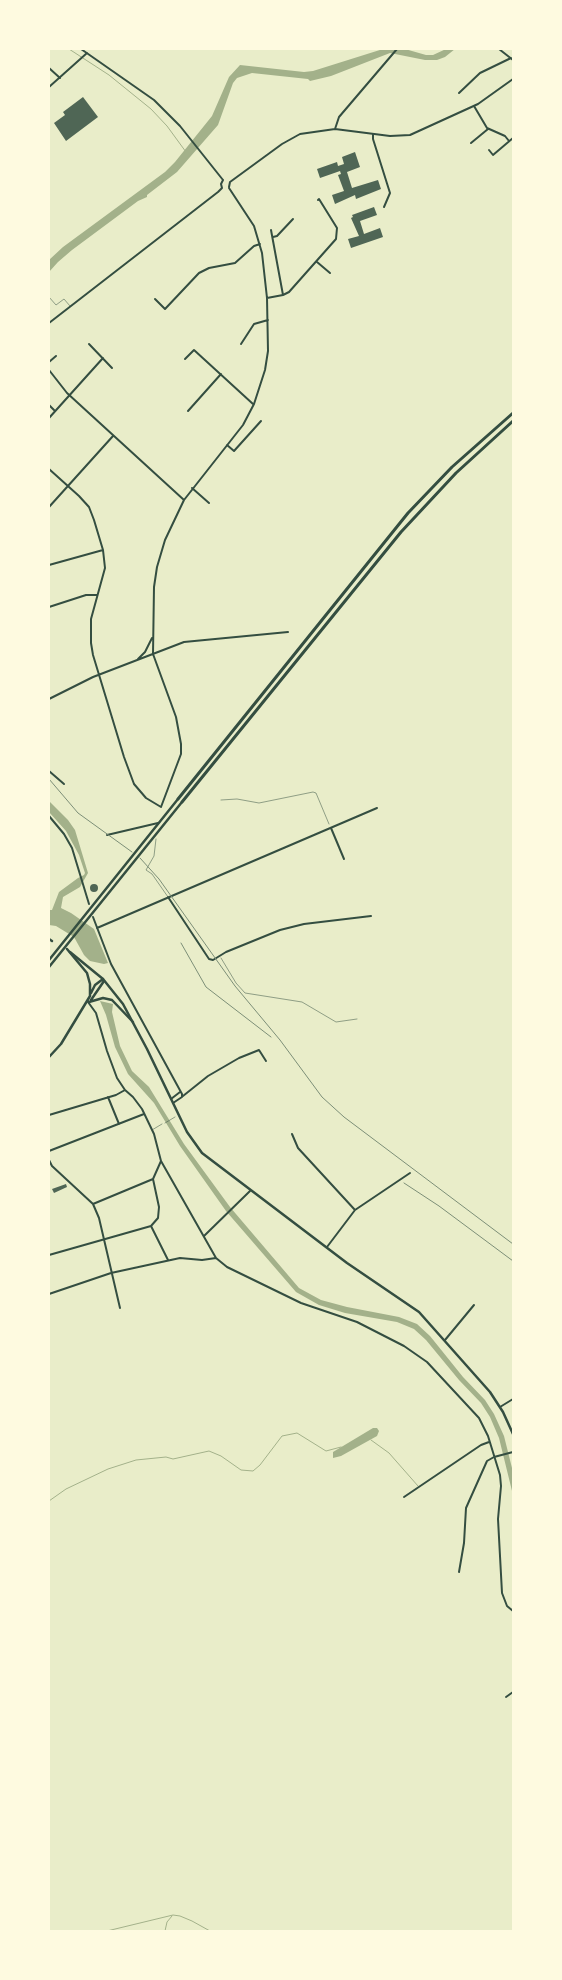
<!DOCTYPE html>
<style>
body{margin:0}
#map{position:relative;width:562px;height:1980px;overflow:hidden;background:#e9edc9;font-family:"PT Sans",sans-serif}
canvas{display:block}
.frame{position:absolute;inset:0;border:50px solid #fefae0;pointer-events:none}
</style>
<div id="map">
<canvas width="562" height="1980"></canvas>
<div class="frame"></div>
</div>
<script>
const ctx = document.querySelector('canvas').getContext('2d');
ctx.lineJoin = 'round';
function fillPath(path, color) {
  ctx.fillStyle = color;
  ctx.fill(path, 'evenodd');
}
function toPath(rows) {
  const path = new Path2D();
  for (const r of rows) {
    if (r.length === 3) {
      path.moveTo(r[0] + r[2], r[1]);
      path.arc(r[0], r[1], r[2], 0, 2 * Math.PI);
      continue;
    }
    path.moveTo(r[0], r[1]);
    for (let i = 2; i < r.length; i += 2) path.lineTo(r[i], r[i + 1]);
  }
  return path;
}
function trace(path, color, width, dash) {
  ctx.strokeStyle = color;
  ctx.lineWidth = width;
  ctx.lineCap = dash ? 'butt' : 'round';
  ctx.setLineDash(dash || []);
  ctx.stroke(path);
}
fillPath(toPath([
 [383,49,405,49,426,55,433,55,446,49,455,49,445,57,437,60,425,60,390,53,331,76,310,81,308,79,252,73,237,78,233,83,218,125,177,172,147,195,147,197,138,201,72,250,58,262,49,272,49,260,63,247,165,172,175,162,212,116,229,77,240,65,304,72,313,71],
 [49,801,68,820,75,830,88,873,80,887,63,897,61,908,71,913,94,929,108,963,104,964,90,961,84,955,74,937,56,926,49,925,49,910,52,910,59,892,78,878,84,875,85,873,79,855,66,831,49,812],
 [100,1001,113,1004,112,1012,120,1046,132,1071,149,1087,184,1144,230,1207,299,1288,321,1300,347,1307,399,1317,417,1324,430,1336,463,1377,485,1400,494,1414,504,1436,513,1472,513,1495,499,1438,490,1417,481,1403,459,1380,426,1340,414,1329,397,1322,345,1313,319,1305,296,1292,226,1211,180,1146,154,1103,128,1074,115,1047,106,1015],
 [373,1428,377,1428,379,1431,377,1436,341,1456,333,1458,333,1452]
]), '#a3b18a');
trace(toPath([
 [69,49,109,75,151,109,167,126,186,152],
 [371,1440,389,1453,418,1486],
 [49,1501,66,1489,108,1469,136,1460,166,1457,173,1459,209,1451,221,1456,241,1470,253,1471,260,1465,282,1436,297,1433,326,1451,341,1447],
 [107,1931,173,1915,180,1916,192,1921,210,1931],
 [165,1931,167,1922,172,1916]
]), '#a3b18a', 1);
fillPath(toPath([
 [83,97,98,117,66,141,54,123,65,115,63,112],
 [355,152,360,167,347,172,352,188,378,180,381,189,356,199,355,195,335,204,332,195,344,191,338,175,341,174,340,171,320,178,317,169,337,162,338,166,344,164,342,157],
 [374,207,377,215,360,221,364,234,380,228,383,237,351,248,348,239,359,236,351,218,353,217,352,215],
 [94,888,4],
 [66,1184,67,1187,54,1193,52,1189]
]), '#4f6655');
trace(toPath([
 [221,800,237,799,259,803,313,792,316,793,329,824],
 [165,1123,175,1117]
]), '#344e41', 0.5);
trace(toPath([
 [49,297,56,305,64,299,70,306],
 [156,839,154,856,146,870,152,874,168,897],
 [221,958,236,983,245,993,302,1002,336,1022,357,1019],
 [152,1130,162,1124]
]), '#344e41', 0.5);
trace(toPath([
 [81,49,154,100,180,126,223,180],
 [499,49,513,60],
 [49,68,60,78],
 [49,87,87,53],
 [459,93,480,73,511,58],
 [474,106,487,128,505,136,509,141],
 [335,129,339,117,397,49],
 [373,134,373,139,390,193,384,207],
 [471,143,488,129],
 [489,150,493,155,513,138],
 [229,187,230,182,282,144,300,134,335,129,390,136,410,135,478,104,513,79],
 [271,230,283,295],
 [273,237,277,236,293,219],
 [317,262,330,273],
 [267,298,283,295,289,292,336,239,337,228,319,199,318,200],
 [155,299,165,309,199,273,209,268,235,263,254,246,260,244],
 [49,323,218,192,222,188,221,184,223,180],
 [89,344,112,368],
 [241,344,254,324,268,320],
 [185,359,194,350,253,404],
 [49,362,56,356],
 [49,370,67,393,184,500],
 [49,405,54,410],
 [188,411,221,374],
 [49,418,103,358],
 [227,445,234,451,261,421],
 [49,469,79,496,89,507,94,520,103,550,105,568,91,619,91,643,93,655,124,757,134,784,146,798,161,807,181,754,181,744,176,717,153,654,154,587,157,567,165,540,184,500,243,425,254,404,265,370,268,351,267,298,262,253,254,226,229,188],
 [192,488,209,503],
 [49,507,113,436],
 [49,565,103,550],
 [49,607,86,595,97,595],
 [138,659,145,652,152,638],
 [49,699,93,677,184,642,288,632],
 [49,771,64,784],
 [49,816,64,834,72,848,89,904],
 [331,828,344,859],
 [107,835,158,823],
 [168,897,209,959,213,960,226,952,280,930,304,924,371,916],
 [93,917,111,964,182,1094,182,1097,173,1103],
 [97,928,377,808],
 [88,1002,96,1013,107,1051,117,1078,125,1090,133,1097,142,1109,154,1134,161,1161,216,1258,227,1267,301,1303,357,1322,404,1346,427,1362,479,1418,488,1436,500,1475,501,1486,498,1519,502,1593,507,1606,513,1611],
 [183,1096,208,1076,239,1058,259,1050,266,1061],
 [108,1097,119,1124],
 [171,1099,180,1092],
 [49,1115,116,1095,125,1090],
 [292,1134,298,1148,355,1210],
 [49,1151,144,1114],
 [49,1160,52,1166,93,1204,99,1218,120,1308],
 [153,1179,159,1207,158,1218,151,1226,168,1260],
 [93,1204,153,1179,161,1161],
 [204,1236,250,1191],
 [327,1247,355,1210,410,1173],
 [49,1255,151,1226],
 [49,1294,111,1273,180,1258,202,1260,216,1258],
 [445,1340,474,1305],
 [500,1407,513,1399],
 [404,1497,481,1445,489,1442],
 [459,1572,464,1543,466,1508,487,1461,494,1457,513,1452],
 [506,1697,513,1692]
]), '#344e41', 2);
trace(toPath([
 [49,939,52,941],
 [70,952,103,979,123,1004,147,1049,187,1132,202,1153,347,1263,419,1312,490,1392,503,1412,513,1434]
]), '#344e41', 2.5);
trace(toPath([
 [49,960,178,799],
 [49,967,182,802],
 [91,993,95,985,103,979],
 [91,1000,104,981],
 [89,1002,103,998,112,1000,133,1022],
 [49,1057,61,1044,90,996,90,984,87,973,67,949]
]), '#344e41', 2.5);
trace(toPath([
 [178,799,408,513,452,467,513,413],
 [182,802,401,532,456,473,513,421]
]), '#344e41', 3);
trace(toPath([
 [49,779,78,813,132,852],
 [140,858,159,879,235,986,280,1040,322,1097,344,1117,513,1244],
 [181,943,206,987,271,1037],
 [404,1183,439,1206,513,1261]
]), '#7c8e77', 1);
</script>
